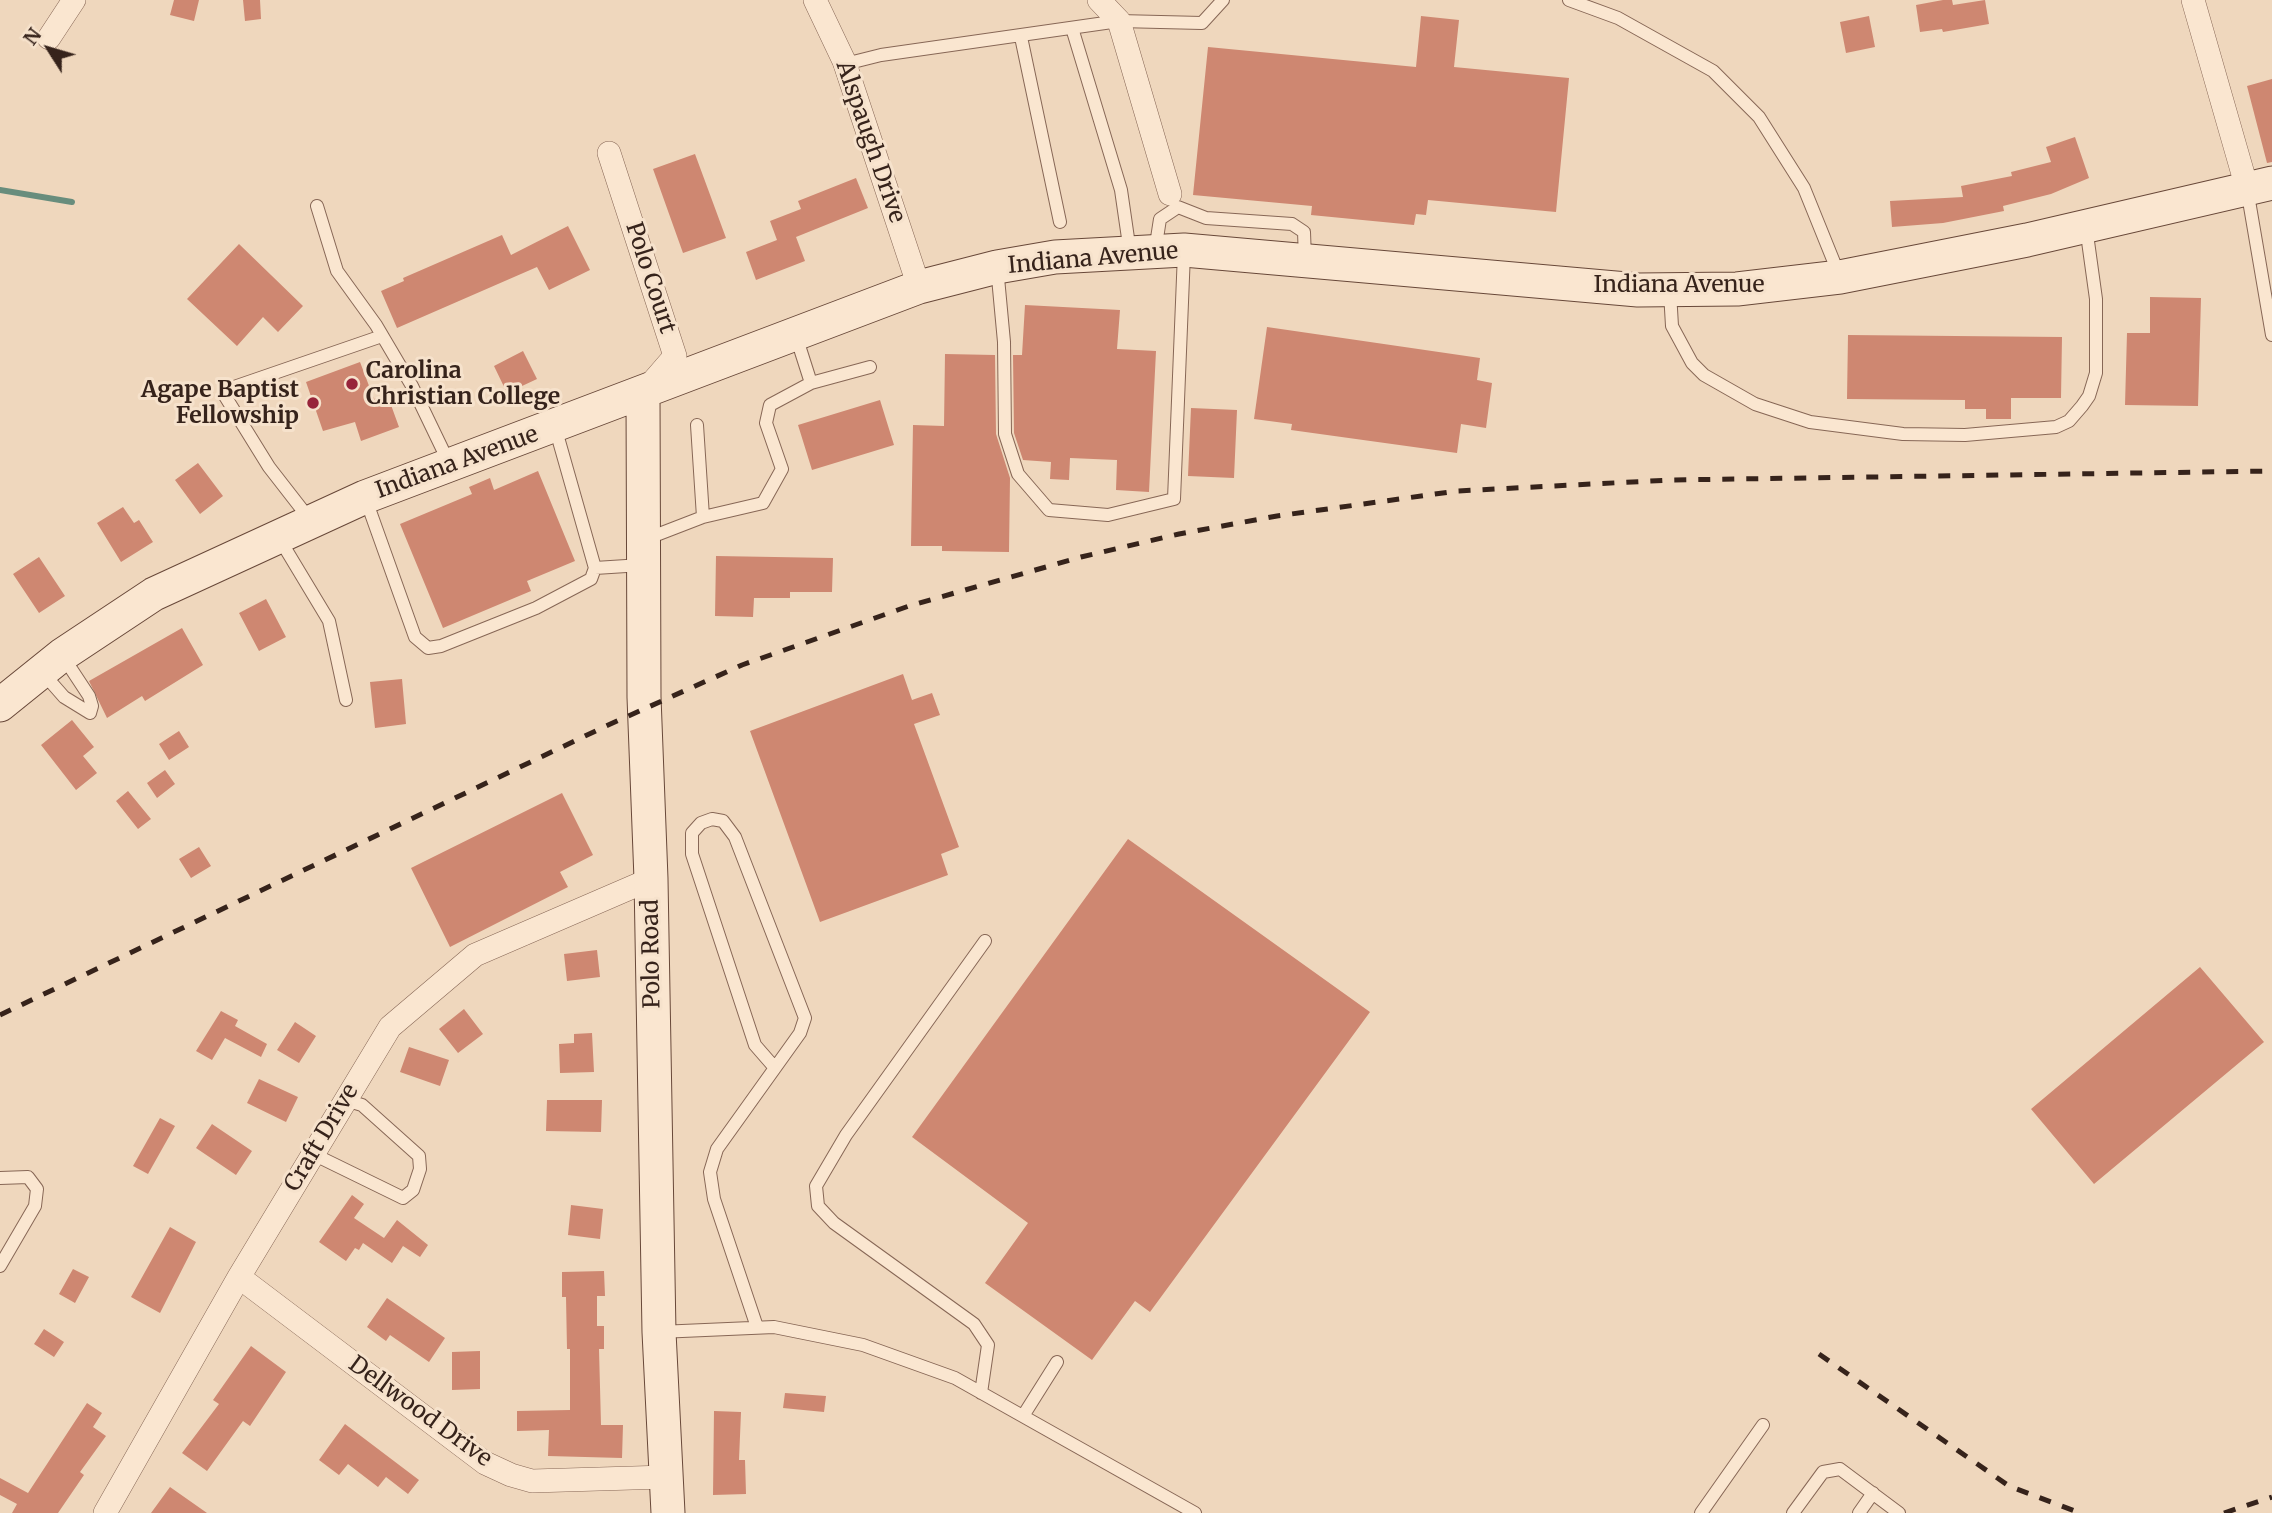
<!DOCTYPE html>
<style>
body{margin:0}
#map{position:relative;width:2272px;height:1513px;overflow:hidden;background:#efd7bd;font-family:Merriweather,serif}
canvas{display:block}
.north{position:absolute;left:14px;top:14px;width:70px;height:70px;-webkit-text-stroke:5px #f6e2cc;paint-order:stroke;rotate:307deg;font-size:19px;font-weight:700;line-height:28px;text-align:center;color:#36231b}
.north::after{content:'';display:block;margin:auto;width:24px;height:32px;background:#36231b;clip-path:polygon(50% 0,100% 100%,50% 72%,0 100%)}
</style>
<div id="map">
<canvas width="2272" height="1513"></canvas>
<div class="north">N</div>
</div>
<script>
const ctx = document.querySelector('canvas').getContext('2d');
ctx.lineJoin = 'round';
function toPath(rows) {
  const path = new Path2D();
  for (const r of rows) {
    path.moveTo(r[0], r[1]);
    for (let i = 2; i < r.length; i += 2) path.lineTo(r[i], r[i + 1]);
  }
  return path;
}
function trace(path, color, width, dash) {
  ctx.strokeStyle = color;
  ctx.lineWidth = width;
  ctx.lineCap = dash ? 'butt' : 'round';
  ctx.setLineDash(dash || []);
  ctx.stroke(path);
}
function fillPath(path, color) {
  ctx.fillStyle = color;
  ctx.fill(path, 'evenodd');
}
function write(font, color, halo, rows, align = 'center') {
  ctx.font = font + ' Merriweather,serif';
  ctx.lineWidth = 6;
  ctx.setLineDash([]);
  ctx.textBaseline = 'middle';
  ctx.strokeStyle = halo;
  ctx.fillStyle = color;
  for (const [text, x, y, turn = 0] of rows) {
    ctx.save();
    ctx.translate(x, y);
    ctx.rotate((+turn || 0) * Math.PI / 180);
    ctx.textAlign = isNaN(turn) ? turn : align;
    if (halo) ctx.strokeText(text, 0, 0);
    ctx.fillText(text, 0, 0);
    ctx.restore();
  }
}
trace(toPath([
 [0,190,72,202]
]), '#688d7d', 6);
fillPath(toPath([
 [174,0,199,0,194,21,170,15],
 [243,0,260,0,261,19,245,21],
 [1943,0,1952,0,1953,5,1985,0,1989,24,1943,32,1942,29,1920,32,1916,5],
 [1421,16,1459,20,1454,67,1569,78,1556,212,1428,200,1426,215,1416,214,1414,225,1311,215,1312,206,1193,195,1208,47,1416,67],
 [1869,16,1875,47,1846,53,1840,22],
 [2272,79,2272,162,2267,163,2247,86],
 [2075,137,2089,178,2051,194,2003,206,2004,211,1943,223,1892,227,1890,201,1963,197,1961,186,2012,176,2011,172,2051,162,2046,147],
 [695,154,726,238,683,253,653,169],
 [856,178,868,208,796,237,805,261,756,280,746,252,777,240,770,221,801,209,798,201],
 [568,226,590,270,549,290,537,267,397,328,381,291,404,281,403,278,502,235,511,255],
 [239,244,303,306,278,332,263,317,237,346,187,299],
 [2150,297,2201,298,2198,406,2125,405,2127,333,2150,333],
 [1025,305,1120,310,1117,349,1156,351,1149,492,1116,490,1117,460,1070,458,1069,480,1050,479,1051,462,1023,460,1014,433,1013,355,1022,355],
 [1267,327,1480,358,1477,380,1492,383,1486,428,1461,424,1457,453,1291,430,1292,424,1254,419],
 [1848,335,2062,337,2061,398,2011,398,2011,419,1986,419,1986,409,1965,409,1965,400,1847,399],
 [523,351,537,379,507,393,494,366],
 [945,354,995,355,996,434,1010,478,1009,552,942,551,942,546,911,546,913,425,944,426],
 [360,362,374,399,387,394,399,427,361,441,355,422,323,431,306,382],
 [880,400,894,445,812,470,798,425],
 [1191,408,1237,410,1234,478,1188,476],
 [198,463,223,496,200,514,175,480],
 [538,471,575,561,527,581,531,591,443,628,400,524,472,494,469,487,490,478,494,490],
 [123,507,134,523,139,520,153,542,121,562,97,523],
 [716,556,833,558,832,592,790,592,790,598,754,598,753,617,715,616],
 [39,557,65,596,39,613,13,574],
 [266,599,286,637,259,651,239,613],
 [182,628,203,665,145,701,142,696,107,718,89,681],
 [903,674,912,700,932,693,940,715,914,724,959,847,941,854,948,875,820,922,750,731],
 [402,679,406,724,375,728,370,682],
 [72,720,94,747,83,756,97,773,76,790,41,745],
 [179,731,189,747,169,760,159,744],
 [165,770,175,784,157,798,147,783],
 [128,791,151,819,138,829,116,801],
 [562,793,593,855,560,872,568,887,450,947,411,868],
 [1128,839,1370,1012,1150,1312,1135,1301,1092,1360,985,1283,1028,1223,912,1137],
 [199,847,211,866,191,878,179,859],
 [597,950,600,977,567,981,564,954],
 [2200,967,2264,1042,2094,1184,2031,1109],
 [464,1009,483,1034,458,1053,439,1029],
 [221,1011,238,1020,235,1026,267,1044,261,1057,225,1038,212,1060,196,1051],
 [295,1022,316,1036,299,1063,277,1050],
 [592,1033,594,1072,560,1073,559,1044,574,1043,574,1034],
 [409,1047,449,1060,440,1086,400,1072],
 [259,1079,298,1097,286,1122,247,1103],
 [547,1100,602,1100,601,1132,546,1131],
 [160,1118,175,1126,148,1174,133,1166],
 [212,1124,252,1151,236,1175,196,1148],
 [352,1195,364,1204,354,1218,384,1238,397,1220,428,1245,420,1257,403,1246,392,1263,363,1243,359,1250,355,1248,346,1261,319,1242],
 [571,1205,603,1209,600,1239,568,1235],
 [170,1227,196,1242,160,1313,131,1297],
 [73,1269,89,1277,75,1303,59,1294],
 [604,1271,605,1296,597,1296,597,1326,604,1326,604,1349,599,1349,601,1425,623,1425,622,1458,548,1456,549,1430,517,1431,517,1411,570,1410,570,1349,567,1349,566,1297,562,1297,562,1272],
 [387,1298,445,1338,429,1362,390,1335,386,1341,367,1327],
 [44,1329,64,1342,54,1357,34,1344],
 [251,1346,286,1372,250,1426,243,1421,207,1471,182,1453,219,1404,213,1400],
 [480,1351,480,1389,452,1390,452,1352],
 [785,1393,826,1396,824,1412,783,1408],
 [87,1403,102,1413,93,1427,106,1436,80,1472,84,1475,58,1513,12,1513,17,1504,0,1495,0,1478,28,1493],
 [714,1411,741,1412,739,1460,745,1460,746,1494,713,1495],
 [345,1424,419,1480,408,1494,386,1477,378,1487,348,1464,339,1475,319,1460],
 [170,1487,207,1513,151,1513]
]), '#ce8771');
const lane = toPath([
 [1569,0,1618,18,1713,71,1759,117,1804,188,1840,277],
 [1072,28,1121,190,1130,252],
 [1021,37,1060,222],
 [845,64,881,55,1119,21,1202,23,1223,0],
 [2247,189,2272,335],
 [317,206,337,271,376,325,412,386,450,465],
 [1155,251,1160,219,1178,207,1206,218,1292,224,1304,232,1305,259],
 [997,267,1004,342,1005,434,1018,474,1049,510,1108,515,1174,499,1184,253],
 [1670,292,1672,326,1692,363,1704,375,1755,404,1810,422,1903,434,1965,435,2056,427,2069,421,2082,406,2089,396,2096,373,2096,299,2086,227],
 [811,383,870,367],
 [697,425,703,517],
 [365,497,415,637,428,648,441,646,536,608,591,579,595,568,555,427],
 [311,521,269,467,225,396,231,388,382,336],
 [279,538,329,621,346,700],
 [646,539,703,517,763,503,782,469,766,423,770,405,811,383,796,336],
 [595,568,642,565],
 [42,672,64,697,90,713,92,706,89,696,62,655],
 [313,1154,403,1198,413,1190,420,1169,419,1156,362,1105,345,1100],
 [0,1178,28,1177,37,1189,35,1206,0,1266],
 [757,1327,714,1199,710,1172,717,1149,800,1033,805,1018,735,837,723,821,712,819,701,823,692,833,692,854,755,1045,775,1068],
 [659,1332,774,1327,863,1345,955,1378,1195,1513],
 [981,1393,988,1345,974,1324,834,1223,818,1206,816,1186,846,1135,985,941],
 [1023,1416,1057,1362],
 [1701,1513,1763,1425],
 [1793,1513,1823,1472,1840,1469,1899,1513],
 [1859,1513,1873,1493]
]);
const street = toPath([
 [815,0,844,61,919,287],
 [1099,0,1119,21,1170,194],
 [2193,0,2247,188],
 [49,38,74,0],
 [609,153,675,356,649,386],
 [239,1277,485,1463,511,1475,532,1481,666,1477],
 [105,1513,239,1277,390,1027,475,955,651,879]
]);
const secondary = toPath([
 [643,394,644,697,651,879,659,1332,668,1513],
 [0,705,62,655,154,594,365,497,919,287,997,267,1055,257,1184,250,1638,290,1737,289,1840,277,2027,240,2272,183]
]);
trace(lane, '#876756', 14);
trace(street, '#876756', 24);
trace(secondary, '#684839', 35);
trace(lane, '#fae6d0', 12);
trace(street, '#fae6d0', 23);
trace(secondary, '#fae6d0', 33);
trace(toPath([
 [0,1015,606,726,742,665,909,606,1081,557,1179,534,1277,516,1457,491,1670,480,2272,471],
 [1819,1354,2009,1486,2080,1513],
 [2224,1513,2272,1497]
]), '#36231b', 5, [12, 12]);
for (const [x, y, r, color] of [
 [352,384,7,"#97243a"],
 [313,403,7,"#97243a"]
]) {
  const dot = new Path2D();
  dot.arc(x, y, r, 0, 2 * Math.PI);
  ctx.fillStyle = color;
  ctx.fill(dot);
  trace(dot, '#f6e2cc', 2.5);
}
write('23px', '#36231b', '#f6e2cc', [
 ["Alspaugh Drive",870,142,71],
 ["Indiana Avenue",1093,259,-5],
 ["Polo Court",650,278,72],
 ["Indiana Avenue",1679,285],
 ["Indiana Avenue",457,463,-20],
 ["Polo Road",652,954,-91],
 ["Craft Drive",322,1138,-59],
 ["Dellwood Drive",420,1412,36]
]);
write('bold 23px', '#36231b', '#f6e2cc', [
 ["Carolina",366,371],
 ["Christian College",366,397],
 ["Agape Baptist",299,390,"right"],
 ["Fellowship",299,416,"right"]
], 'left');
</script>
